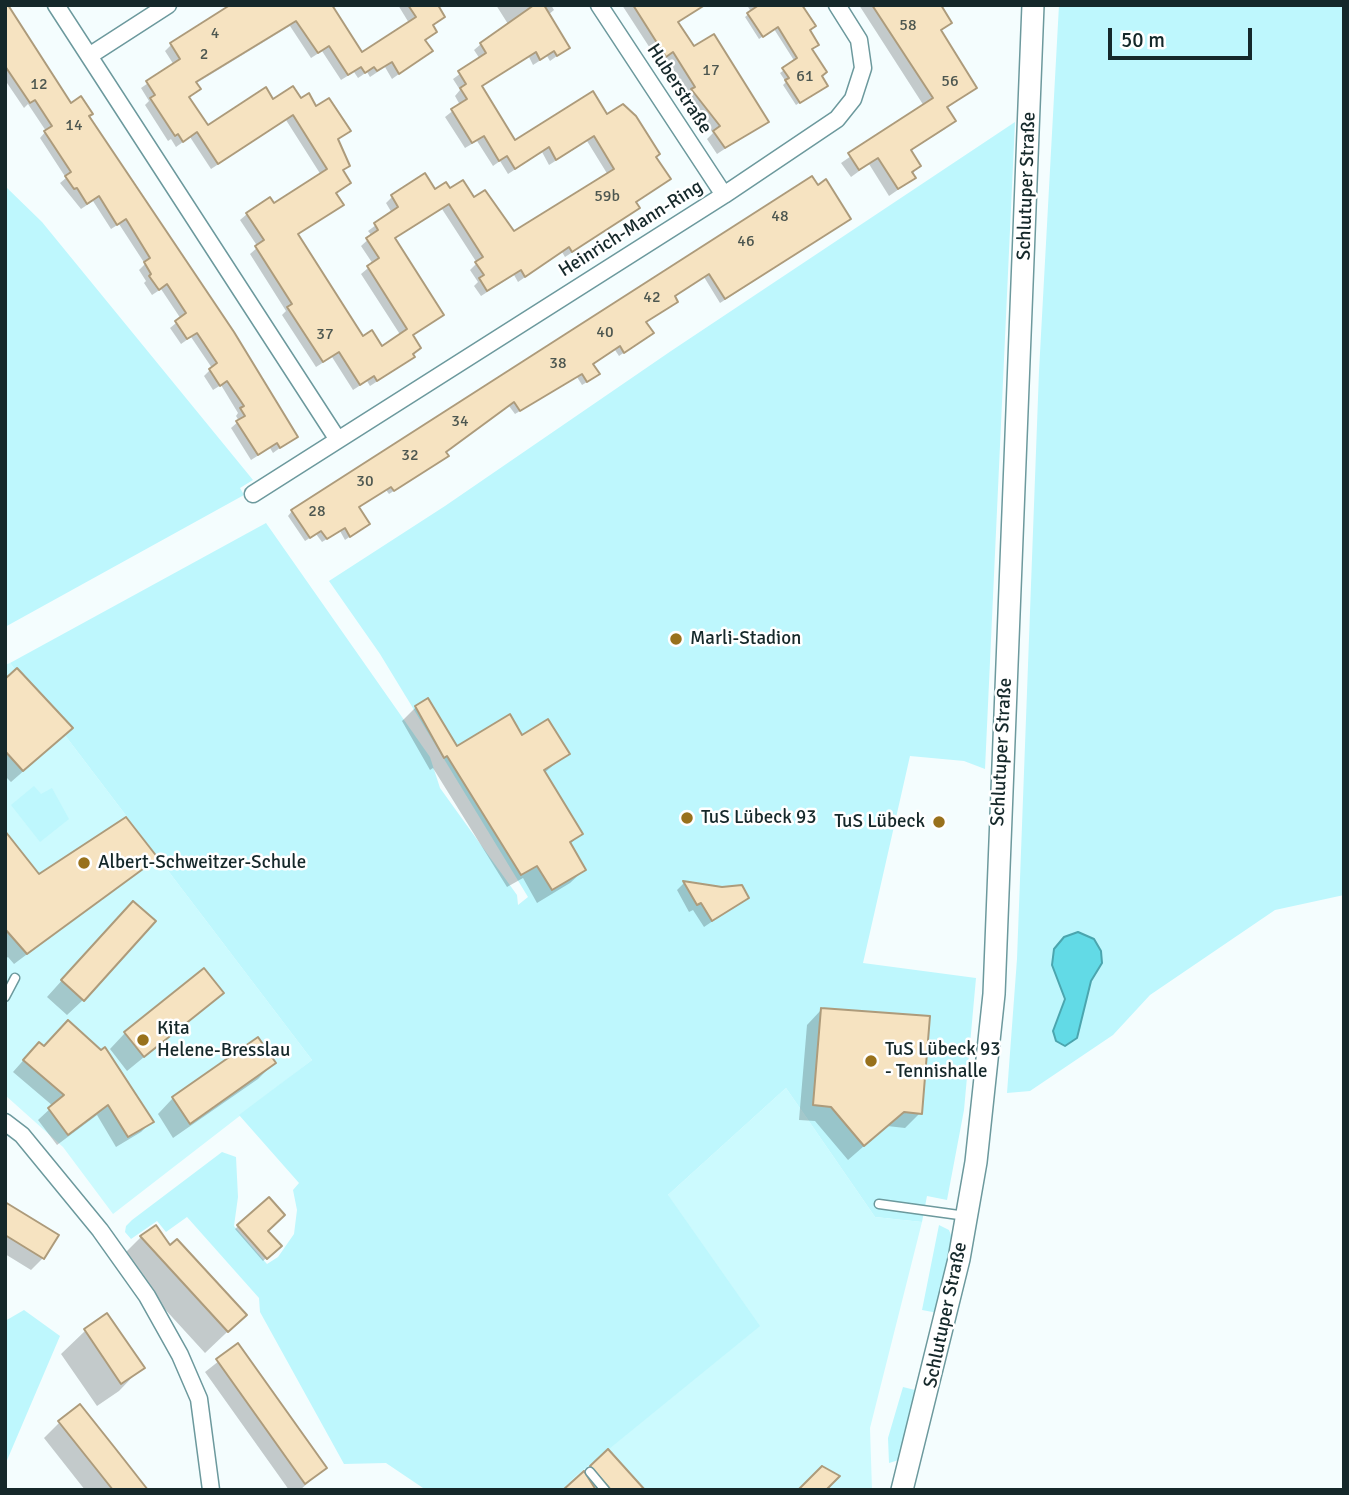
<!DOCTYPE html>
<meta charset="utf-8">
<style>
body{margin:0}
#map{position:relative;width:1349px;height:1495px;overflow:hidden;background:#f4fdfe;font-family:Signika,sans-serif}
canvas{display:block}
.frame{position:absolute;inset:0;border:7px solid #15282a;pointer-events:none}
.scale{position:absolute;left:1108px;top:28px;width:144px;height:32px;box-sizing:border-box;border:4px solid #15282a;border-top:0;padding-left:9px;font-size:21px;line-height:24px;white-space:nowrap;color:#15282a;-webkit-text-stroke:5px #fff;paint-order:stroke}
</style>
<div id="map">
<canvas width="1349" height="1495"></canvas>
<div class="frame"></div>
<div class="scale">50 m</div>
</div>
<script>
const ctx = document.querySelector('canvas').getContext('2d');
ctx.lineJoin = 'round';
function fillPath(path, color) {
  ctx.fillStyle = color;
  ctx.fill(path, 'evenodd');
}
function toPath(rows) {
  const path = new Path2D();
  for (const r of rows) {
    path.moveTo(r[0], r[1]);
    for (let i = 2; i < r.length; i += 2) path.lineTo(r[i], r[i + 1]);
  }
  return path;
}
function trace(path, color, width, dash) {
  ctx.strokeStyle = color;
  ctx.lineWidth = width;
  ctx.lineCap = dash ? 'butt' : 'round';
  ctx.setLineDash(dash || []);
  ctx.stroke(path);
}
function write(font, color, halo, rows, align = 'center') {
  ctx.font = font + ' Signika,sans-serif';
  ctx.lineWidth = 5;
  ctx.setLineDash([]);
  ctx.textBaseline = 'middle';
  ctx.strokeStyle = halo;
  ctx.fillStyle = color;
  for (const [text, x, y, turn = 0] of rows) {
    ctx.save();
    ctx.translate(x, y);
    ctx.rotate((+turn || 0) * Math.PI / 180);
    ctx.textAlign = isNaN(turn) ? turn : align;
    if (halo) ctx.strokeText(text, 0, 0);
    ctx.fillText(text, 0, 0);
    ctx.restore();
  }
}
fillPath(toPath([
 [10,663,312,1060,113,1214,63,1147,5,1095,5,665],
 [786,1088,875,1217,922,1222,870,1428,872,1490,568,1490,564,1486,608,1449,668,1195]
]), '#ccfafe');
fillPath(toPath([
 [1059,5,1344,5,1344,895,1275,910,1150,995,1113,1035,1030,1091,1007,1093,1017,959,1039,371],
 [1064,937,1102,963,1091,981,1077,1038,1053,1031,1065,999,1052,965,1054,949],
 [1015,122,985,769,964,761,910,756,863,963,976,978,964,1110,947,1200,927,1196,922,1222,875,1217,786,1088,668,1195,760,1326,577,1475,565,1486,568,1490,426,1490,386,1463,344,1464,260,1312,259,1298,187,1217,166,1232,157,1221,131,1239,125,1232,126,1226,132,1220,222,1152,236,1157,238,1197,234,1226,267,1264,278,1257,294,1234,297,1210,293,1190,299,1183,239,1115,312,1060,10,663,266,523,430,757,440,788,517,895,518,905,528,897,380,654,329,581,445,506,671,351],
 [5,186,42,222,253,480,240,488,244,495,5,627],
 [34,786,41,794,52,788,69,819,40,842,11,805],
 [939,1225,949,1230,953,1240,938,1313,922,1310],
 [24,1310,60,1336,5,1465,5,1321],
 [903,1387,919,1391,899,1460,889,1463,888,1438]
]), '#bef7fd');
const water = toPath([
 [1078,932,1094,939,1101,951,1102,963,1091,981,1077,1038,1065,1046,1056,1041,1053,1031,1065,999,1052,965,1054,949,1064,937,1078,932]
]);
fillPath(water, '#62dae6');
trace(water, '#4ba5ae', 2);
fillPath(toPath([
 [330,5,362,54,409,23,398,5,436,5,431,26,435,32,424,41,431,51,392,79,385,67,370,77,367,72,358,78,354,72,341,80,322,51,311,58,290,26,195,84,199,89,188,98,207,127,273,101,301,101,349,131,337,141,341,171,349,183,335,194,341,205,297,235,362,338,382,348,401,336,361,274,373,264,361,246,372,236,368,231,392,213,386,203,392,197,424,176,435,192,450,191,474,200,514,233,608,175,587,141,549,165,542,152,508,174,500,161,493,166,477,141,465,148,445,117,460,105,455,96,460,90,453,79,480,59,474,50,481,44,508,24,496,5,551,5,554,10,548,15,568,48,550,61,547,56,533,65,529,57,480,87,514,142,606,116,654,157,668,179,635,203,638,208,631,214,565,257,562,252,518,282,514,275,481,296,474,286,478,282,470,270,477,263,442,209,394,239,442,315,412,336,413,357,406,363,370,386,367,381,353,390,332,357,316,367,282,315,286,311,250,254,258,247,240,220,247,214,274,205,321,175,286,120,211,169,190,137,176,147,171,139,168,141,145,105,149,101,141,88,174,65,165,51,171,45],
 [622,5,686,5,691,12,677,24,693,49,767,121,717,154,707,139,713,133,686,97,689,94,666,58,659,62],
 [747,5,801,5,822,88,796,105,783,85,786,82,780,73,795,62,774,29,759,39,745,17,751,12],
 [859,5,927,5,950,23,940,32,975,88,946,109,953,121,945,129,910,151,919,165,905,185,889,196,869,164,851,177,841,163,924,106],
 [5,10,70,105,88,117,296,436,273,453,270,448,251,460,231,428,239,421,236,416,238,413,221,385,213,390,204,376,212,368,191,337,181,344,170,328,181,319,161,289,152,295,144,283,146,281,139,270,145,264,119,224,111,229,93,201,81,209,60,183,66,178,40,138,46,131,28,104,24,108,5,80],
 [812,179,845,223,720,303,704,277,673,297,676,301,672,306,645,323,647,337,619,356,615,350,592,365,598,374,594,378,582,385,577,377,515,414,509,406,444,452,442,460,389,494,386,490,358,508,368,524,345,540,340,531,322,542,316,534,305,541,288,516,292,511],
 [5,681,59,740,11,782,5,776],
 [416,707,456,748,522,737,567,754,544,773,581,834,569,845,584,870,570,883,537,903,523,878,507,887,433,768,430,770,402,721],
 [5,834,39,876,155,858,14,964,8,957,5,959],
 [684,883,722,889,747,898,704,927,693,910,689,912,677,890],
 [117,919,83,1000,67,1015,47,997],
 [222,993,127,1071,110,1049,125,1033],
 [822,1009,920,1113,905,1128,887,1126,848,1160,815,1121,799,1120,807,1025],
 [28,1055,152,1121,141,1132,116,1147,97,1115,57,1145,38,1120,53,1106,13,1072],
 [274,1063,258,1079,173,1138,158,1114,173,1098],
 [269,1199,266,1231,279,1246,263,1261,235,1229],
 [5,1204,43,1258,31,1270,5,1254],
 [141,1237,170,1248,245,1315,205,1353,119,1259],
 [107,1316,142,1367,119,1391,97,1406,61,1354,85,1331],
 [238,1346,325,1468,300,1490,289,1490,205,1372],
 [60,1422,146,1490,85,1490,44,1438]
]), '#0003');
const building = toPath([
 [5,5,8,5,71,103,81,96,93,114,89,116,234,332,298,437,280,448,277,443,258,455,236,421,245,416,240,408,244,406,227,381,220,386,209,369,217,363,197,333,187,339,175,321,186,313,167,284,159,290,149,276,151,274,144,262,150,258,126,219,117,225,99,196,87,204,77,188,74,189,65,176,71,172,44,131,52,126,35,100,30,103,5,66,5,5],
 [230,5,332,5,362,52,416,17,408,5,438,5,445,17,433,25,437,32,425,40,433,51,399,74,392,62,377,71,374,67,365,73,361,67,348,75,329,46,318,53,296,21,196,82,201,89,189,97,208,125,266,87,273,99,293,86,301,98,309,93,316,106,329,98,351,131,338,139,350,166,343,170,351,183,336,193,344,205,298,234,363,336,372,330,382,346,407,329,367,266,379,258,366,238,378,230,374,223,398,207,391,195,425,173,435,189,446,182,450,188,463,180,474,197,485,190,514,231,614,169,594,136,556,160,549,147,515,169,507,156,499,161,484,136,472,143,451,109,467,99,460,88,466,84,458,71,486,53,480,43,534,5,544,5,570,48,557,56,554,51,540,60,536,52,482,86,515,140,593,91,607,114,623,104,636,116,660,154,656,157,671,179,636,202,640,208,572,252,569,247,525,277,521,270,487,291,479,278,484,275,475,262,483,257,449,204,395,238,444,315,413,335,421,348,413,354,415,357,377,381,374,376,360,385,339,352,323,362,287,307,292,304,255,246,264,240,246,213,270,197,274,203,327,169,293,115,218,164,197,132,183,142,178,134,175,136,150,98,155,95,146,81,180,59,170,43,230,5],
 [633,5,705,5,678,22,694,46,714,34,769,122,725,148,713,131,720,126,691,89,695,87,673,52,666,57,633,5],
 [759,5,802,5,816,26,810,30,819,45,812,49,827,72,822,76,828,86,800,103,785,80,789,78,782,68,797,58,778,27,763,37,747,13,759,5],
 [872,5,941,5,952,23,941,30,977,88,947,107,956,121,911,150,921,166,912,172,916,178,898,189,878,158,859,170,848,153,933,98,872,5],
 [812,176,818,185,826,179,851,219,725,299,709,274,675,296,678,302,646,322,654,333,624,353,620,346,593,364,600,374,587,382,582,374,520,411,514,402,446,452,449,456,394,491,391,487,359,507,370,524,350,537,345,528,327,539,321,531,310,538,291,510,812,176],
 [17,668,73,728,23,771,5,751,5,679,17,668],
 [428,698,457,746,510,714,522,735,548,719,570,754,544,770,583,834,570,842,586,870,552,890,537,866,521,875,447,756,444,758,415,706,428,698],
 [126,817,158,858,27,954,5,929,5,831,39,874,126,817],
 [683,881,722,887,742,885,749,898,712,921,701,903,697,905,683,881],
 [133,901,156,921,84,1001,61,980,133,901],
 [204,968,224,993,144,1057,124,1032,204,968],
 [821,1008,930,1016,922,1114,904,1112,864,1146,831,1107,813,1105,821,1008],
 [68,1020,101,1050,105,1047,154,1122,128,1137,108,1105,68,1135,48,1108,64,1095,23,1060,39,1042,44,1046,68,1020],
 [258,1037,276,1063,190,1124,172,1097,258,1037],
 [269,1197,285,1215,268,1231,282,1246,267,1259,237,1225,269,1197],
 [5,1202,59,1235,44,1259,5,1235,5,1202],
 [156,1225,170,1245,177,1239,247,1315,228,1332,140,1236,156,1225],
 [107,1313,145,1368,121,1384,84,1329,107,1313],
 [238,1343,327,1468,305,1484,216,1359,238,1343],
 [80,1404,115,1448,148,1490,113,1490,58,1421,80,1404],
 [608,1449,645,1490,611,1490,590,1466,608,1449],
 [822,1466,840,1476,826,1490,798,1490,822,1466],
 [584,1471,596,1490,563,1490,584,1471]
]);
fillPath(building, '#f6e3c1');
trace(building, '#ad9b7b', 2);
const service = toPath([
 [5,997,15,978],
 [879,1204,966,1216],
 [590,1472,605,1490]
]);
const minor = toPath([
 [56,5,338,440,724,195,837,119,853,99,863,68,859,40,837,5],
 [599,5,724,195],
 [89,56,168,5],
 [253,494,338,440],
 [5,1122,22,1135,100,1230,147,1296,180,1355,199,1399,211,1490]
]);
const secondary = toPath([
 [902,1490,959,1259,976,1162,994,994,1033,5]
]);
trace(service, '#6c999d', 11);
trace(minor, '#6c999d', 19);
trace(secondary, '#6c999d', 24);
trace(service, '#fff', 8);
trace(minor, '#fff', 16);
trace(secondary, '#fff', 21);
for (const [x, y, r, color] of [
 [676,639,7,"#98711c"],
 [687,818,7,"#98711c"],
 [939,822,7,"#98711c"],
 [84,863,7,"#98711c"],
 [143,1040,7,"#98711c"],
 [871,1061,7,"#98711c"]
]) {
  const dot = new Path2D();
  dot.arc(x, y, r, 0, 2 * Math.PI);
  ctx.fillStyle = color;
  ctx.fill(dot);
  trace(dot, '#fff', 2.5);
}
write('16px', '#4d5750', null, [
 ["58",908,26],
 ["4",215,34],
 ["2",204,55],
 ["17",711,71],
 ["61",805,77],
 ["56",950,82],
 ["12",39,85],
 ["14",74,126],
 ["59b",607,197],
 ["48",780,217],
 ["46",746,242],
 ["42",652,298],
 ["40",605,333],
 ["37",325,335],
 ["38",558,364],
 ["34",460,422],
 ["32",410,456],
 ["30",365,482],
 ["28",317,512]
]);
write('19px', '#15282a', '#fff', [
 ["Huberstraße",679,89,57],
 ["Schlutuper Straße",1027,186,-88],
 ["Heinrich-Mann-Ring",631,229,-32],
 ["Schlutuper Straße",1002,752,-87],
 ["Schlutuper Straße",946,1315,-78]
]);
write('19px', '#15282a', '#fff', [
 ["Marli-Stadion",690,639],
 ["TuS Lübeck 93",701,818],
 ["TuS Lübeck",925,822,"right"],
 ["Albert-Schweitzer-Schule",98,863],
 ["Kita",157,1029],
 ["Helene-Bresslau",157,1051],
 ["TuS Lübeck 93",885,1050],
 ["- Tennishalle",885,1072]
], 'left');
</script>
